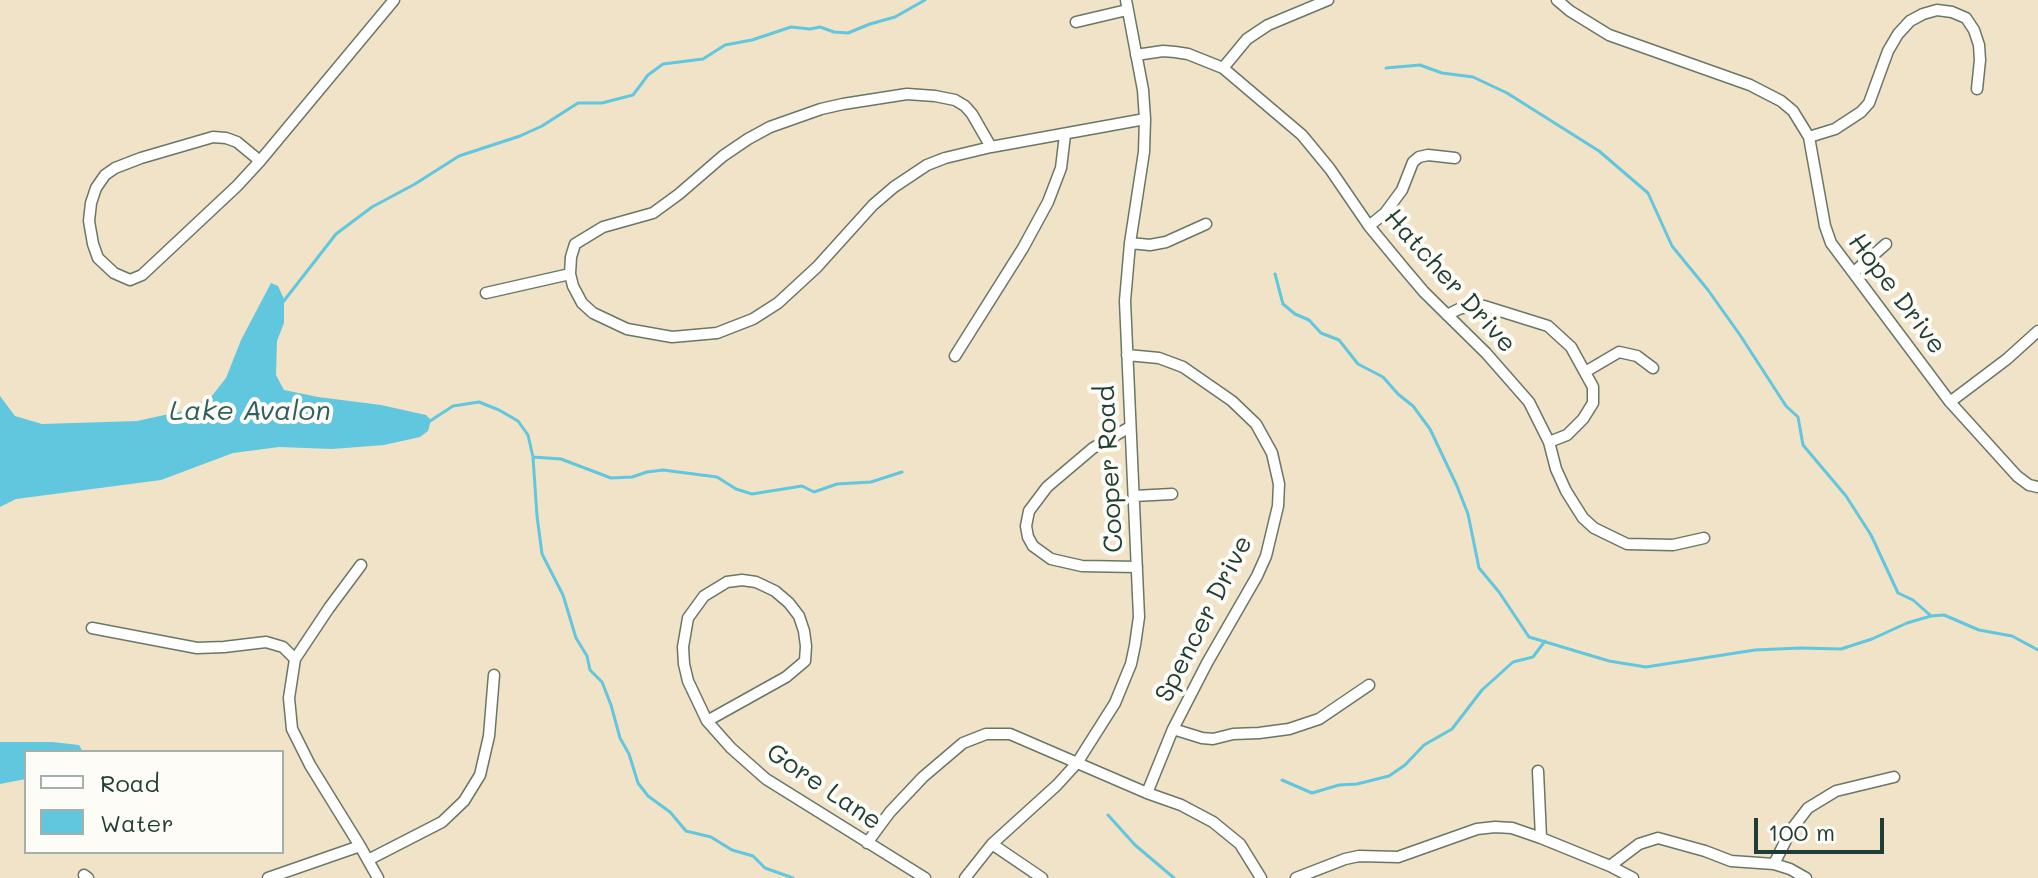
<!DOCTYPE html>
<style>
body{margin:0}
#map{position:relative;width:2038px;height:878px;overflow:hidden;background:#f1e3c7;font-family:Mali,sans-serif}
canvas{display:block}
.legend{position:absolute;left:24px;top:750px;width:260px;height:104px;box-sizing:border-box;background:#fdfcf7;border:2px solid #a4b0a9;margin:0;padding:10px 14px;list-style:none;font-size:24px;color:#1f3d34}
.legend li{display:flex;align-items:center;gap:16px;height:40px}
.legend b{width:40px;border:2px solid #a4b0a9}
.scale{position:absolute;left:1754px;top:818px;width:130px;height:36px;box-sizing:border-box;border:4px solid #1f3d34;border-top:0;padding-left:10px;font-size:24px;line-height:28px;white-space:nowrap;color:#1f3d34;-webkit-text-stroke:6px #fdfcf7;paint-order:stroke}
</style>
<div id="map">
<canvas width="2038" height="878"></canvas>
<ul class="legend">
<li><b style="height:10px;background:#fff"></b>Road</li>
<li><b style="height:22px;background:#61c7de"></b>Water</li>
</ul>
<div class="scale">100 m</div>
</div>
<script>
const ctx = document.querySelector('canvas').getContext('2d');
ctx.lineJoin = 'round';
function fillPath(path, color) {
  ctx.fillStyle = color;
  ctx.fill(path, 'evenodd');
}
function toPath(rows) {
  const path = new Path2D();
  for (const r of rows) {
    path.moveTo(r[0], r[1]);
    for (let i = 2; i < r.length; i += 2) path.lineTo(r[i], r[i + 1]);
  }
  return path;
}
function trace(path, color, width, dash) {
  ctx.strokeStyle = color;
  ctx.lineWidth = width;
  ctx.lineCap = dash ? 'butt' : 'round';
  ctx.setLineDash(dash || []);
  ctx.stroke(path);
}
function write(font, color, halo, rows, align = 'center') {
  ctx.font = font + ' Mali,sans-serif';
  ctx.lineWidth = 8;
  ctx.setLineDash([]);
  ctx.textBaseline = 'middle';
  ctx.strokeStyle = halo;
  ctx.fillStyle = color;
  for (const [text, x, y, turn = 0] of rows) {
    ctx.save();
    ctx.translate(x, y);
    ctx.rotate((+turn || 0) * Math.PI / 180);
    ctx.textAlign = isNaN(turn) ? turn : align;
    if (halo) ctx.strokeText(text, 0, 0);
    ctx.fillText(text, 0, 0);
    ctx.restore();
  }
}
fillPath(toPath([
 [271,283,278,286,284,299,284,323,277,341,276,375,284,390,318,397,381,405,426,415,431,420,428,431,420,437,384,445,332,449,279,447,233,453,161,480,16,499,0,507,0,396,15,416,42,424,137,421,187,410,211,397,226,378,241,340],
 [0,742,52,742,79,745,83,752,26,752,26,779,0,784]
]), '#61c7de');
trace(toPath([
 [1386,68,1420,65,1442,73,1473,77,1507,93,1599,151,1648,193,1672,246,1708,290,1740,335,1786,406,1798,417,1803,445,1846,496,1871,535,1898,593,1913,600,1930,615],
 [1275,274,1283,304,1295,314,1309,320,1321,333,1339,340,1358,364,1383,377,1398,394,1413,406,1430,429,1457,486,1468,514,1479,568,1499,592,1529,637,1609,661,1646,667,1755,650,1800,648,1841,649,1872,639,1907,623,1931,616,1944,615,1979,630,2012,636,2038,650],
 [283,302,336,234,372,207,415,184,459,156,520,136,542,126,578,103,602,103,633,95,648,75,663,64,703,59,725,45,752,40,791,27,810,29,820,27,834,32,848,33,870,24,895,17,925,0],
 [430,421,453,406,479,402,499,410,518,421,528,435,533,457,537,516,542,554,563,595,576,638,587,656,590,670,602,682,611,705,620,738,629,754,638,783,648,796,670,812,686,831,711,837,732,850,753,856,765,868,793,878],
 [533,457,561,459,611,478,632,477,647,472,663,470,717,477,736,489,752,494,802,486,814,492,837,484,871,482,902,472],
 [1282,780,1312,793,1339,785,1357,784,1389,776,1405,765,1424,745,1452,729,1482,690,1513,662,1533,657,1545,641],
 [1108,815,1135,845,1174,878]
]), '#61c7de', 3);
const minor = toPath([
 [1557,0,1570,11,1609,35,1750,85,1781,101,1793,111,1809,137,1825,226,1831,243,1950,402,2017,476,2029,485,2038,487],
 [1076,22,1127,10],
 [1136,55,1163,51,1175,52,1188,54,1223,68,1302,135,1330,169,1369,226,1402,266,1424,292,1486,353,1529,402,1549,442,1556,469,1566,491,1583,518,1594,528,1627,544,1673,545,1704,538],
 [1223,68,1247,39,1268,25,1328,0],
 [213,137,226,138,237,142,260,161,237,186,142,275,130,280,114,273,98,258,93,244,89,221,91,203,96,188,105,175,115,168,141,158,213,137],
 [1809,137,1835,129,1861,112,1869,103,1888,51,1898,34,1910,21,1923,14,1937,10,1952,12,1966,18,1974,30,1979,45,1980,60,1977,89],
 [991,147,972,114,965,106,955,100,935,96,907,94,843,104,821,109,770,127,748,139,723,156,679,194,653,213,603,227,575,244,571,257,570,274,573,286,582,303,593,313,627,329,672,337,717,333,753,319,778,303,817,267,873,205,894,187,927,165,945,158,991,147,1145,119],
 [260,161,394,0],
 [1369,226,1385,213,1402,190,1413,162,1419,157,1428,155,1455,158],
 [1130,243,1150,245,1166,242,1206,224],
 [1854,272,1886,244],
 [486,293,570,274],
 [1447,315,1459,309,1471,306,1484,306,1548,326,1571,347,1593,387,1593,403,1583,419,1567,435,1549,442],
 [1127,355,1159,358,1183,367,1232,401,1256,424,1272,453,1279,484,1278,506,1266,556,1257,576,1207,663,1173,729,1147,793],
 [955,356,1023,248,1048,202,1061,168,1065,135],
 [1585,372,1619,352,1637,356,1653,368],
 [1950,402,2007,359,2038,331],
 [1130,427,1093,448,1047,487,1029,511,1026,526,1028,537,1033,546,1051,559,1082,566,1137,567],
 [1134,496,1172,494],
 [361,565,329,608,295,659,289,698,292,729,310,765,360,846,378,878],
 [742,580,756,582,775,591,789,603,799,616,804,631,806,646,805,661,786,677,707,721,688,681,684,664,683,647,688,618,704,596,727,582,742,580],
 [92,628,197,648,224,647,266,642,283,647,295,659],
 [707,721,731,748,766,779,925,878],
 [1173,729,1202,738,1213,739,1233,734,1259,733,1289,729,1319,719,1369,685],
 [1538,771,1541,838],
 [867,843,890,812,923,777,963,743,986,734,1010,734,1147,793,1181,805,1213,822,1240,844,1261,878],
 [992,844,1042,878],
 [368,860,442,822,464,801,480,775,489,736,494,675],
 [1774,864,1791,830,1808,808,1836,791,1894,777],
 [1610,866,1639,844,1658,838,1705,851,1731,861,1774,864,1790,869,1806,878],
 [84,875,88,878],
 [268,878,360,846],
 [965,878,992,844,1057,785,1077,763,1115,703,1131,664,1135,645,1139,617,1125,301,1130,243,1144,152,1145,119,1143,90,1126,0],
 [1296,878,1345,859,1359,856,1398,857,1477,829,1495,827,1512,828,1541,838,1610,866,1633,878]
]);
trace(minor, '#687767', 13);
trace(minor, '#fff', 10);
write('26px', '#1f3d34', '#fdfcf7', [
 ["Hatcher Drive",1450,281,48],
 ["Hope Drive",1897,294,53],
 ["Cooper Road",1110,469,-93],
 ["Spencer Drive",1204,619,-63],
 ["Gore Lane",824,787,34]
]);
write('italic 28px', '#30605e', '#fdfcf7', [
 ["Lake Avalon",250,411]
]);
</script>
